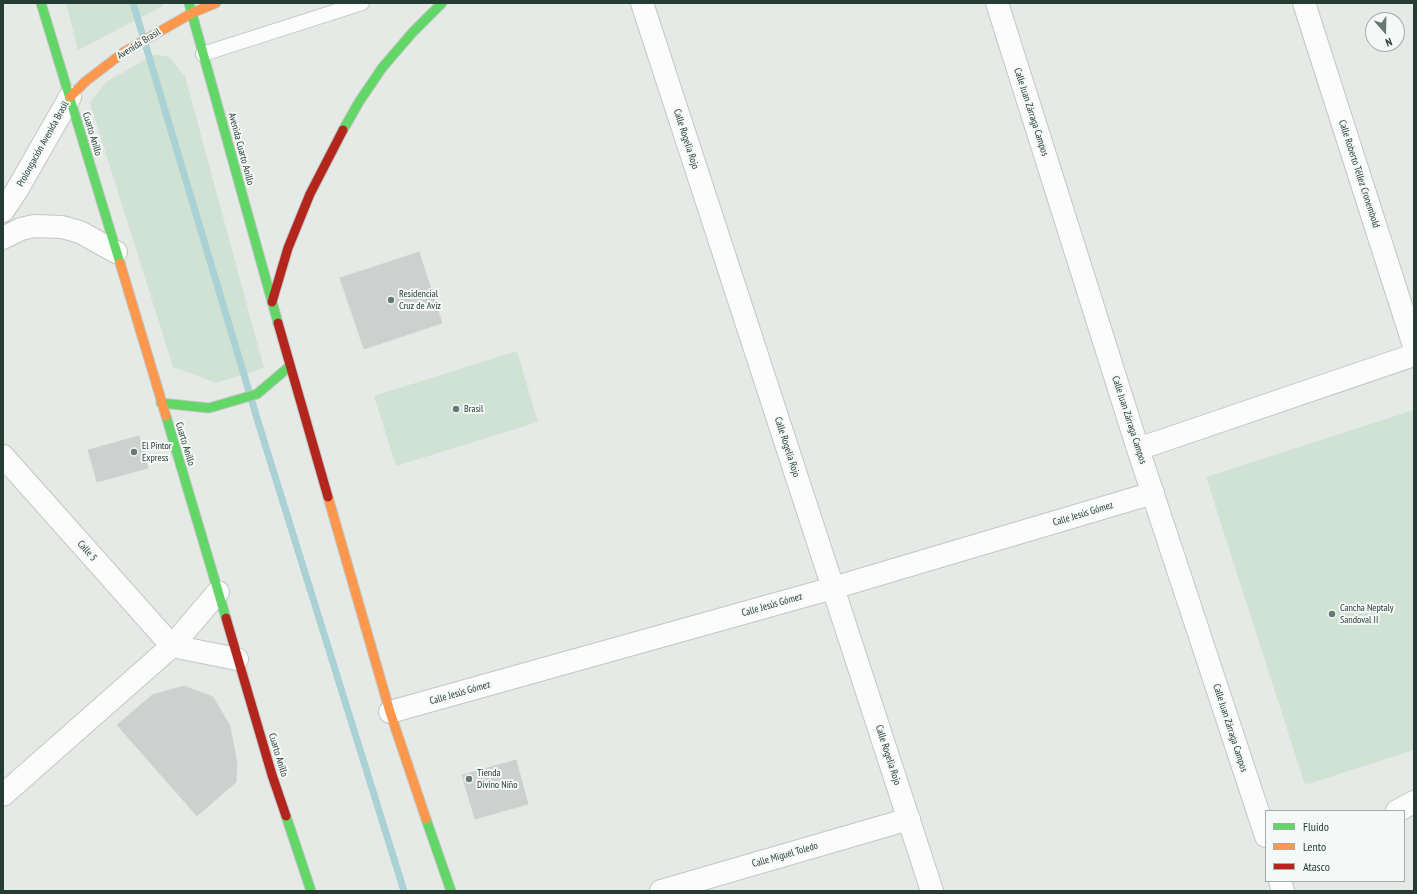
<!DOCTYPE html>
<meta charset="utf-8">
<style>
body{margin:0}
#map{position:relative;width:1417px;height:894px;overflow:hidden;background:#e5eae7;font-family:"PT Sans Narrow",sans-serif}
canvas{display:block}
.frame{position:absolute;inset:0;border:4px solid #253c34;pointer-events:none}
.legend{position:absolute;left:1265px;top:810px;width:140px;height:72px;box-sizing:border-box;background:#f4f8f6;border:1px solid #a1ada8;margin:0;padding:5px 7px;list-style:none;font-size:12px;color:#253c34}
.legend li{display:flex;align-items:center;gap:8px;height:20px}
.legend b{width:20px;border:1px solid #a1ada8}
.north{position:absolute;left:1365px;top:12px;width:40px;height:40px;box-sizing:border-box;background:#f4f8f6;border:1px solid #a1ada8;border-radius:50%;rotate:160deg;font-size:11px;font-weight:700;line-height:16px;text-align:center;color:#253c34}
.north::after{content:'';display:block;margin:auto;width:14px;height:18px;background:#687973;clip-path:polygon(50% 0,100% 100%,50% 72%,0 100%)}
</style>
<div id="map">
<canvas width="1417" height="894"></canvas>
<div class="frame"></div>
<ul class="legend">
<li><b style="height:5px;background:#63d668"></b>Fluido</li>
<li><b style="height:5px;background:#ff974d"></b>Lento</li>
<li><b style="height:5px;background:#b3261e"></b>Atasco</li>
</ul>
<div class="north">N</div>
</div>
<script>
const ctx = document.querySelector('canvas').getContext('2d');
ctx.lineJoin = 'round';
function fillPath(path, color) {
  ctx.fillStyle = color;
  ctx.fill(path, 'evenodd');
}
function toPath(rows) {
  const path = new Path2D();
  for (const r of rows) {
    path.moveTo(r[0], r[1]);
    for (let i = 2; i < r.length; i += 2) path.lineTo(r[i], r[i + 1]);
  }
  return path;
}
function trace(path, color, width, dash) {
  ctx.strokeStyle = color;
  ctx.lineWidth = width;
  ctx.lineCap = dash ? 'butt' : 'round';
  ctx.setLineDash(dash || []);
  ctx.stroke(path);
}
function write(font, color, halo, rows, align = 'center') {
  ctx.font = font + ' "PT Sans Narrow",sans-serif';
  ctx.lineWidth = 4;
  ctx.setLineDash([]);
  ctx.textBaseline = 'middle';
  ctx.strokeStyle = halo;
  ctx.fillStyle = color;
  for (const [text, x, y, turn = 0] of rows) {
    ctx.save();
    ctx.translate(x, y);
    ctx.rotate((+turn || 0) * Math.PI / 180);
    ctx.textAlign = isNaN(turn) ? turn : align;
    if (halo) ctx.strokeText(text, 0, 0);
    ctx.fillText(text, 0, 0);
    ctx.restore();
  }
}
fillPath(toPath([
 [66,3,162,3,163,6,78,50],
 [155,54,169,57,185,76,264,368,216,383,173,367,90,103,106,82],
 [517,351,538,422,396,466,374,396],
 [1414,410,1414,750,1305,785,1206,477]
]), '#d0e2d4');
trace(toPath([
 [133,3,259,425,404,891]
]), '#aad1d4', 7);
const building = toPath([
 [419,252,442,323,364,349,340,278,419,252],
 [139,436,148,468,97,482,88,450,139,436],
 [184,686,213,697,230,726,237,763,236,782,197,816,117,725,152,695,184,686],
 [516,760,528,804,475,819,462,775,516,760]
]);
fillPath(building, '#ccd1cf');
trace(building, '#ced3d0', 1);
const lane = toPath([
 [203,54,362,3]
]);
const street = toPath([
 [642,3,932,891],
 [997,3,1138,449,1266,836],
 [1304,3,1414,346],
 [3,211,17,190,70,97],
 [3,238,21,229,34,226,62,227,80,232,116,252],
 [1138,449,1414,355],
 [3,456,172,646,237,659],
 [390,712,833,588,1153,493],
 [3,795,172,646,218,592],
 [1397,811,1414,802],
 [1280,881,1283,891],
 [661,891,909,819]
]);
const fast = toPath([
 [41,3,120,263],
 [189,3,278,323],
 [343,130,359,102,382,68,412,33,442,3],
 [161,403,209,408,257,394,290,366],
 [166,416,226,618],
 [286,816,311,891],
 [426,819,451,891]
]);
const slow = toPath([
 [70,97,86,81,124,52,192,13,216,3],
 [120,263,166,416],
 [328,497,390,712,426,819]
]);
const jam = toPath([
 [272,302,288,248,310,194,343,130],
 [278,323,328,497],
 [226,618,272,775,286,816]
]);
trace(lane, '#c2c7c4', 16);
trace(street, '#c2c7c4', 24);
trace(fast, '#c1c7c4', 11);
trace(slow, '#c1c7c4', 11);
trace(jam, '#c1c7c4', 11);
trace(lane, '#fbfcfb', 14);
trace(street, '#fbfcfb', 22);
trace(fast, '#63d668', 9);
trace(slow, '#ff974d', 9);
trace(jam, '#b3261e', 9);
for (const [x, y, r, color] of [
 [391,300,4,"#687973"],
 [456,409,4,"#687973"],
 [134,452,4,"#687973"],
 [1332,614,4,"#687973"],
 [469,779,4,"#687973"]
]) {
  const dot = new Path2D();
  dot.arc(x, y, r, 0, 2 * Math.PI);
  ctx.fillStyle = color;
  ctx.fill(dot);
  trace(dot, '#f4f8f6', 1.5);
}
write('10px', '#253c34', '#f4f8f6', [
 ["Avenida Brasil",139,44,-32],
 ["Calle Juan Zárraga Campos",1031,112,72],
 ["Cuarto Anillo",92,134,73],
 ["Calle Rogelia Rojo",686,139,72],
 ["Prolongación Avenida Brasil",43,144,-61],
 ["Avenida Cuarto Anillo",241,149,75],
 ["Calle Roberto Téllez Cronembold",1359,174,72],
 ["Calle Juan Zárraga Campos",1129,420,72],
 ["Cuarto Anillo",185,444,73],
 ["Calle Rogelia Rojo",787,447,72],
 ["Calle Jesús Gómez",1083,514,-17],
 ["Calle 5",87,551,48],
 ["Calle Jesús Gómez",772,605,-16],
 ["Calle Jesús Gómez",460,693,-16],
 ["Calle Juan Zárraga Campos",1230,728,72],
 ["Cuarto Anillo",278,755,73],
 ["Calle Rogelia Rojo",888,755,72],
 ["Calle Miguel Toledo",785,855,-16]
]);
write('10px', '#253c34', '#f4f8f6', [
 ["Residencial",399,294],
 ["Cruz de Aviz",399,306],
 ["Brasil",464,409],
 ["El Pintor",142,446],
 ["Express",142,458],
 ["Cancha Neptaly",1340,608],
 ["Sandoval II",1340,620],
 ["Tienda",477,773],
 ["Divino Niño",477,785]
], 'left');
</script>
